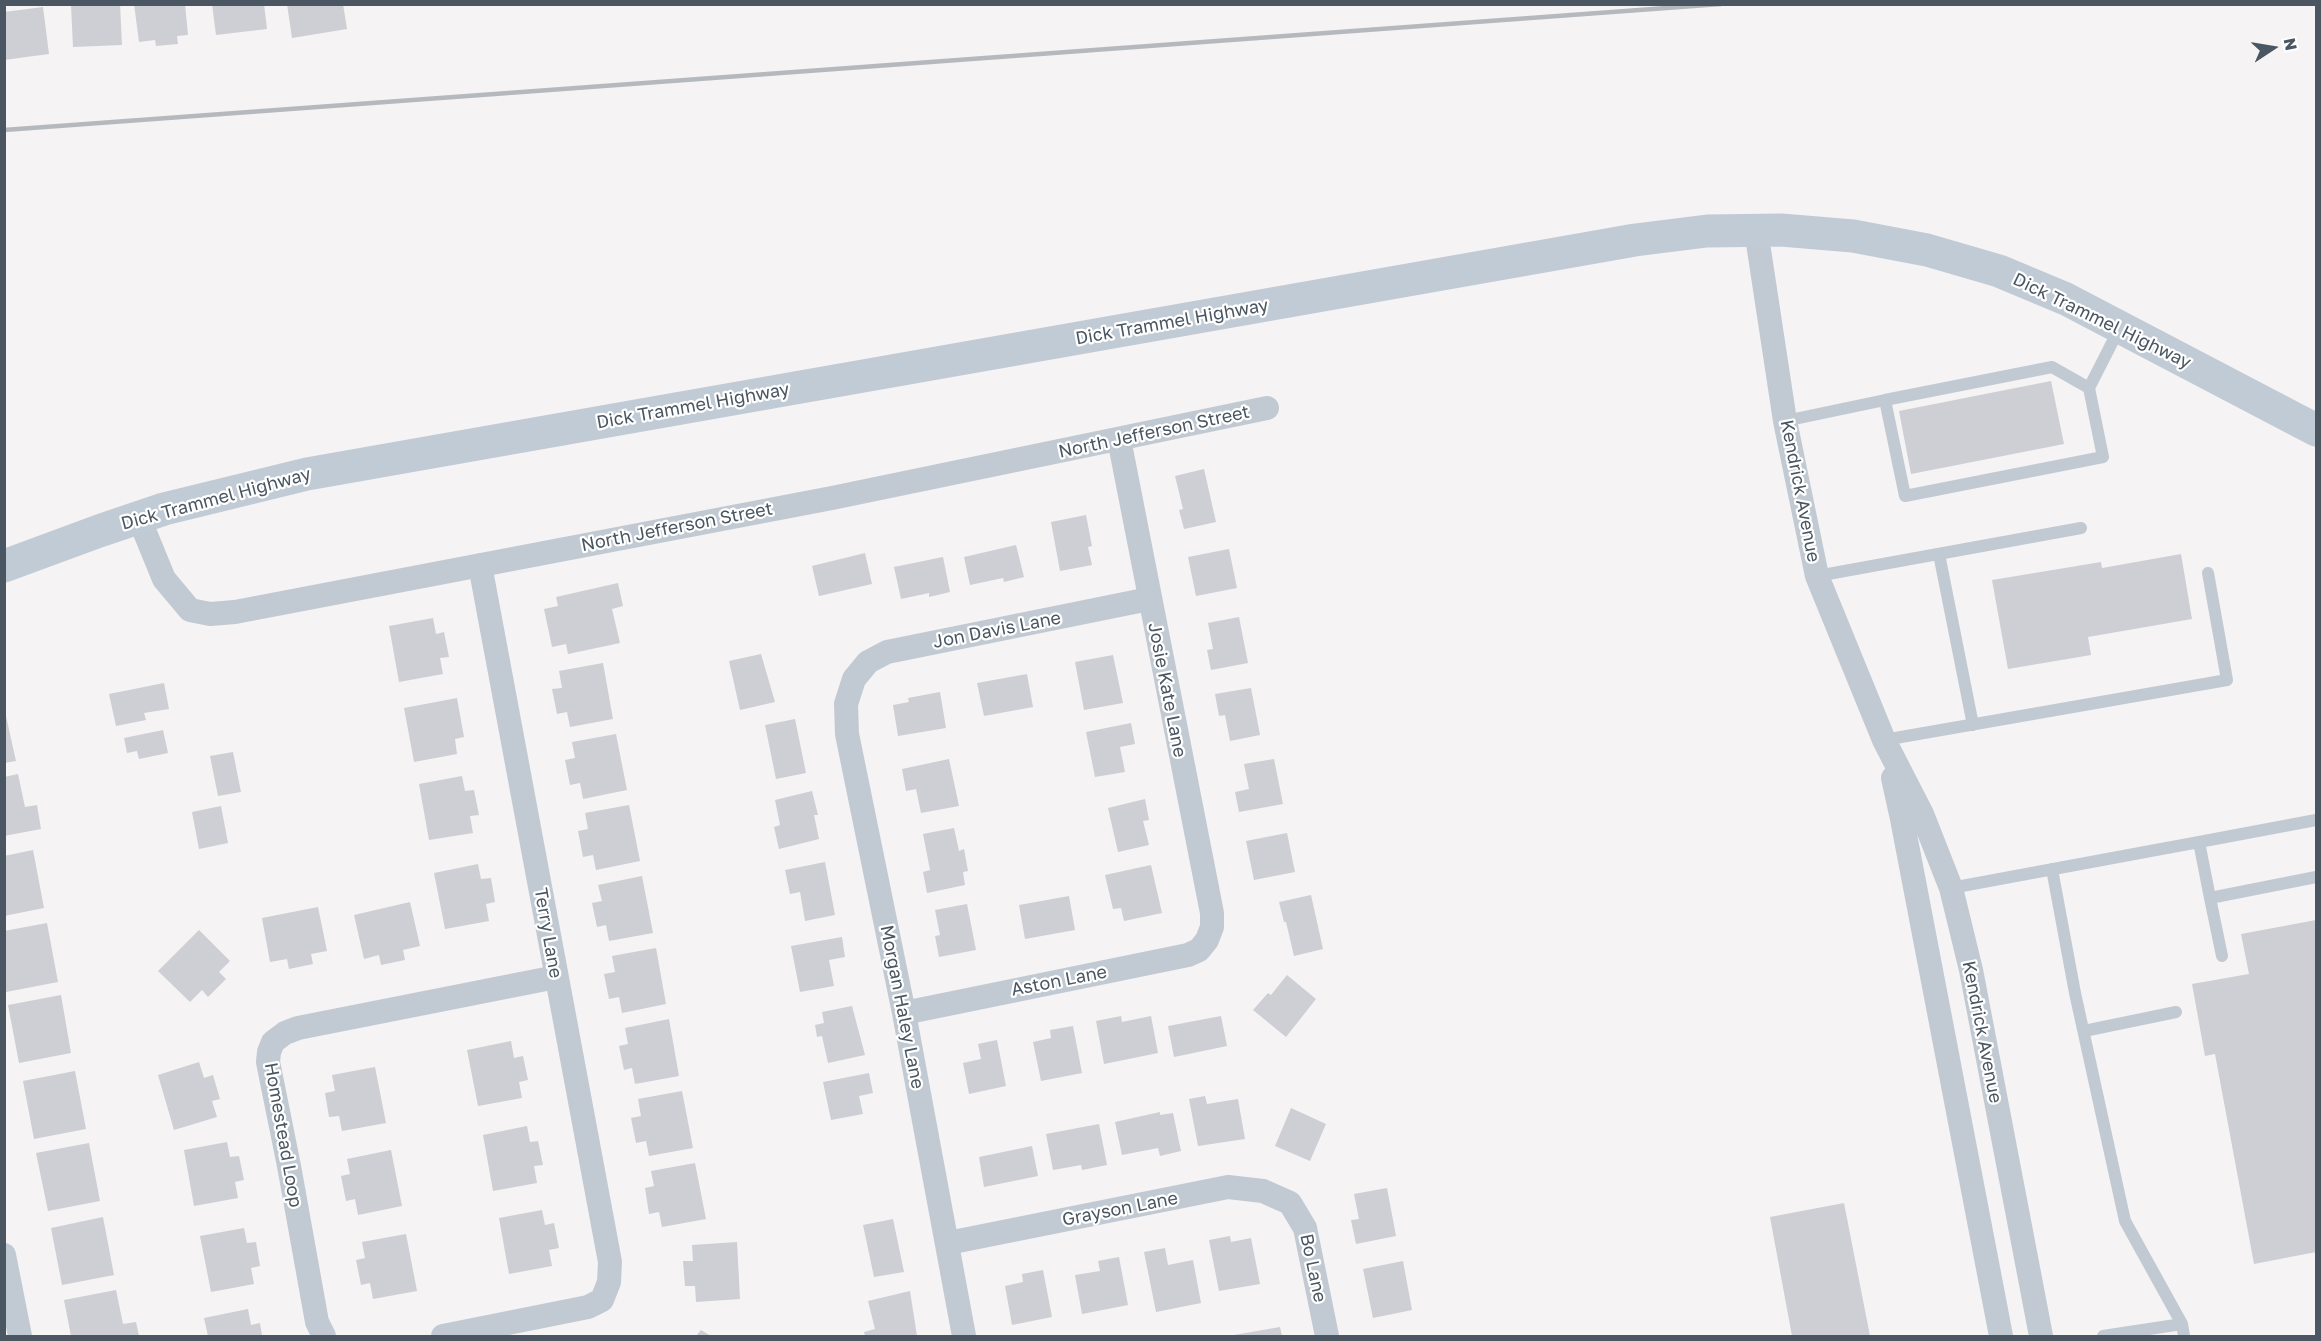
<!DOCTYPE html>
<style>
body{margin:0}
#map{position:relative;width:2321px;height:1341px;overflow:hidden;background:#f5f3f3;font-family:"Golos Text",sans-serif}
canvas{display:block}
.frame{position:absolute;inset:0;border:6px solid #4a5661;pointer-events:none}
.north{position:absolute;left:2243px;top:18px;width:60px;height:60px;-webkit-text-stroke:4px #fff;paint-order:stroke;rotate:78deg;font-size:16px;font-weight:700;line-height:24px;text-align:center;color:#4a5661}
.north::after{content:'';display:block;margin:auto;width:21px;height:27px;background:#4a5661;clip-path:polygon(50% 0,100% 100%,50% 72%,0 100%)}
</style>
<div id="map">
<canvas width="2321" height="1341"></canvas>
<div class="frame"></div>
<div class="north">N</div>
</div>
<script>
const ctx = document.querySelector('canvas').getContext('2d');
ctx.lineJoin = 'round';
function fillPath(path, color) {
  ctx.fillStyle = color;
  ctx.fill(path, 'evenodd');
}
function toPath(rows) {
  const path = new Path2D();
  for (const r of rows) {
    path.moveTo(r[0], r[1]);
    for (let i = 2; i < r.length; i += 2) path.lineTo(r[i], r[i + 1]);
  }
  return path;
}
function trace(path, color, width, dash) {
  ctx.strokeStyle = color;
  ctx.lineWidth = width;
  ctx.lineCap = dash ? 'butt' : 'round';
  ctx.setLineDash(dash || []);
  ctx.stroke(path);
}
function write(font, color, halo, rows, align = 'center') {
  ctx.font = font + ' "Golos Text",sans-serif';
  ctx.lineWidth = 4.5;
  ctx.setLineDash([]);
  ctx.textBaseline = 'middle';
  ctx.strokeStyle = halo;
  ctx.fillStyle = color;
  for (const [text, x, y, turn = 0] of rows) {
    ctx.save();
    ctx.translate(x, y);
    ctx.rotate((+turn || 0) * Math.PI / 180);
    ctx.textAlign = isNaN(turn) ? turn : align;
    if (halo) ctx.strokeText(text, 0, 0);
    ctx.fillText(text, 0, 0);
    ctx.restore();
  }
}
fillPath(toPath([
 [120,4,122,45,73,47,71,5],
 [134,4,185,4,188,35,177,36,178,44,156,46,155,40,139,42],
 [212,4,264,4,267,29,216,35],
 [287,4,343,4,347,29,292,38],
 [43,7,49,54,4,60,4,12],
 [2051,381,2064,444,1911,474,1899,411],
 [1204,469,1216,522,1184,529,1179,510,1183,509,1175,476],
 [1086,515,1092,546,1088,547,1092,565,1060,571,1051,522],
 [1016,545,1024,577,1004,582,1003,578,970,585,964,557],
 [1229,549,1237,588,1196,596,1188,557],
 [865,553,872,584,819,596,812,566],
 [2181,554,2192,619,2088,637,2091,655,2008,669,1992,580,2101,562,2102,568],
 [943,557,950,592,929,597,929,593,901,599,894,567],
 [618,583,623,606,612,609,620,643,568,654,566,644,552,647,544,609,558,606,556,597],
 [1239,617,1248,663,1211,670,1207,650,1213,649,1208,623],
 [433,618,436,634,444,632,449,657,440,658,443,674,399,682,389,626],
 [761,654,775,702,740,710,729,661],
 [1113,655,1123,703,1084,710,1075,662],
 [603,663,613,719,570,727,567,712,557,714,552,689,562,688,559,671],
 [1027,674,1033,707,984,716,977,683],
 [164,683,169,709,144,713,146,720,116,726,109,694],
 [1251,688,1260,735,1230,741,1225,715,1219,716,1215,694],
 [940,692,946,728,898,736,893,705,909,702,908,698],
 [457,698,464,737,455,739,457,754,414,762,404,708],
 [4,707,16,761,4,763],
 [795,719,806,773,776,779,765,725],
 [1131,723,1135,744,1120,747,1125,772,1095,777,1086,732],
 [163,730,168,753,139,759,137,751,127,753,124,738],
 [616,734,627,790,583,799,580,783,570,785,565,760,575,758,572,742],
 [233,752,241,792,218,796,210,756],
 [949,759,959,806,921,813,916,789,906,791,902,769],
 [1274,759,1283,804,1239,812,1235,792,1249,789,1244,764],
 [18,774,25,807,37,805,41,829,4,836,4,777],
 [462,776,465,791,474,790,479,815,470,816,473,833,429,840,419,784],
 [812,791,818,815,814,815,819,839,779,849,774,827,780,825,775,800],
 [1145,799,1149,820,1143,821,1149,845,1118,852,1108,808],
 [629,805,640,861,596,870,593,855,583,857,578,831,588,829,585,813],
 [221,806,228,843,199,849,192,812],
 [954,828,959,851,964,849,968,871,963,872,965,885,927,893,923,872,930,870,923,834],
 [1287,833,1295,872,1254,880,1246,841],
 [33,850,44,908,4,916,4,856],
 [825,862,835,915,805,921,800,892,790,894,785,870],
 [478,864,481,879,491,878,495,902,486,904,489,921,445,929,434,873],
 [1151,865,1162,913,1124,921,1121,908,1113,909,1105,875],
 [642,876,653,933,609,941,606,925,597,927,592,903,602,901,598,885],
 [1311,895,1323,949,1294,956,1286,922,1284,922,1279,902],
 [1069,896,1075,930,1025,939,1019,905],
 [410,902,420,946,403,950,405,960,381,965,379,955,364,959,354,915],
 [967,904,976,950,939,957,935,936,940,935,935,910],
 [318,907,327,951,311,954,313,964,289,969,287,959,270,962,262,918],
 [2316,920,2316,1252,2254,1264,2215,1054,2205,1056,2192,984,2249,974,2241,934],
 [47,923,58,982,6,992,4,931],
 [199,930,230,961,219,972,226,979,208,997,202,990,190,1002,158,971],
 [842,937,845,957,829,960,834,986,800,992,791,946],
 [656,948,666,1004,622,1013,619,997,609,999,604,974,615,972,612,956],
 [1287,975,1316,999,1286,1037,1253,1010,1268,993,1271,995],
 [61,995,71,1053,19,1063,8,1005],
 [852,1006,865,1055,828,1063,822,1036,817,1037,815,1025,824,1023,822,1012],
 [1121,1016,1122,1022,1151,1016,1158,1053,1104,1064,1096,1021],
 [1221,1016,1227,1046,1174,1057,1168,1026],
 [669,1019,679,1076,635,1084,632,1068,624,1070,619,1046,628,1044,625,1028],
 [1073,1026,1082,1073,1041,1081,1033,1042,1051,1038,1050,1030],
 [997,1040,1006,1086,969,1094,963,1063,981,1059,978,1044],
 [511,1041,514,1058,523,1056,528,1080,519,1082,522,1098,478,1106,467,1050],
 [199,1062,204,1078,213,1075,220,1099,212,1101,217,1117,174,1130,158,1075],
 [375,1067,386,1123,342,1131,339,1116,329,1117,325,1093,335,1091,332,1075],
 [75,1071,86,1129,34,1139,23,1081],
 [869,1073,873,1093,859,1096,863,1114,831,1120,823,1082],
 [682,1091,693,1148,649,1156,646,1141,636,1143,631,1118,641,1116,638,1099],
 [1205,1096,1207,1104,1238,1099,1245,1139,1198,1146,1189,1099],
 [1291,1108,1326,1124,1310,1161,1275,1146],
 [1160,1112,1160,1115,1173,1113,1181,1151,1160,1156,1158,1148,1122,1155,1115,1122],
 [1099,1124,1107,1165,1082,1170,1081,1165,1053,1170,1046,1134],
 [527,1126,530,1142,538,1141,543,1165,534,1166,537,1183,493,1191,483,1135],
 [227,1142,230,1157,239,1156,244,1180,235,1182,238,1198,194,1206,184,1150],
 [89,1143,100,1201,48,1211,36,1153],
 [1032,1146,1038,1176,984,1187,979,1157],
 [391,1150,402,1206,358,1215,355,1199,346,1201,341,1176,350,1174,347,1159],
 [695,1163,706,1219,662,1227,659,1212,649,1214,645,1188,654,1186,651,1171],
 [1387,1188,1396,1236,1356,1244,1351,1220,1359,1219,1354,1194],
 [1844,1203,1870,1336,1792,1336,1770,1217],
 [542,1210,545,1225,554,1223,559,1248,549,1250,552,1266,509,1274,499,1218],
 [103,1217,114,1275,62,1285,51,1228],
 [893,1219,904,1272,874,1277,863,1225],
 [244,1228,247,1243,256,1242,260,1266,251,1268,254,1284,211,1292,200,1236],
 [406,1234,417,1291,373,1299,370,1283,361,1285,356,1260,365,1258,362,1242],
 [1230,1236,1231,1242,1251,1238,1260,1284,1219,1291,1209,1240],
 [737,1242,740,1299,696,1302,695,1286,685,1286,683,1261,693,1261,692,1245],
 [1165,1248,1168,1265,1193,1260,1201,1303,1156,1312,1144,1252],
 [1119,1257,1128,1305,1082,1314,1075,1275,1100,1271,1098,1261],
 [1403,1261,1412,1310,1373,1318,1363,1269],
 [1043,1270,1052,1317,1012,1325,1005,1286,1023,1282,1022,1274],
 [116,1290,123,1324,136,1322,139,1336,71,1336,64,1300],
 [910,1291,917,1336,865,1336,864,1332,875,1329,868,1301],
 [248,1309,251,1325,260,1323,262,1336,208,1336,204,1318],
 [1280,1327,1282,1336,1234,1336,1234,1335],
 [701,1330,711,1336,696,1336]
]), '#cdcfd5');
trace(toPath([
 [1885,400,2052,367,2089,388],
 [1785,421,1885,400,1905,496,2103,457,2089,388,2119,329],
 [1939,554,1973,725],
 [1817,576,2081,528],
 [1884,740,2227,680,2208,573],
 [2316,820,2199,842,2210,898,2316,877],
 [2052,869,2075,993,2125,1221,2182,1324,2184,1336],
 [1951,888,2199,842],
 [2210,898,2222,956],
 [2084,1031,2176,1012],
 [2103,1336,2182,1324]
]), '#c1cad2', 12);
trace(toPath([
 [1756,230,1785,421,1817,576,1884,740,1922,814,1951,888,1971,970,2041,1336],
 [139,518,164,579,190,610,210,614,235,612,832,498,1267,408],
 [1893,778,1902,819,2001,1336],
 [904,1013,1188,955,1199,950,1207,940,1212,927,1212,913,1119,439],
 [948,1243,1228,1187,1263,1191,1290,1203,1305,1228,1327,1336],
 [4,1255,20,1336],
 [324,1336,317,1322,289,1166,268,1062,269,1052,273,1042,285,1033,298,1028,556,977],
 [443,1336,588,1307,602,1300,609,1282,610,1262,480,565],
 [964,1336,904,1013,847,734,846,704,854,679,868,662,887,652,1149,599]
]), '#c1cad2', 24);
trace(toPath([
 [4,566,99,531,164,509,307,474,1635,240,1707,231,1781,230,1853,236,1927,250,1999,271,2066,299,2316,430]
]), '#c1cbd6', 33);
trace(toPath([
 [4,130,1721,4]
]), '#b5b8bd', 4.5);
write('18px', '#4a5661', '#fff', [
 ["Dick Trammel Highway",2102,321,26],
 ["Dick Trammel Highway",1172,322,-10],
 ["Dick Trammel Highway",693,406,-10],
 ["North Jefferson Street",1154,432,-12],
 ["Kendrick Avenue",1800,491,79],
 ["Dick Trammel Highway",216,499,-15],
 ["North Jefferson Street",677,527,-11],
 ["Jon Davis Lane",997,630,-11],
 ["Josie Kate Lane",1167,690,79],
 ["Terry Lane",548,933,80],
 ["Aston Lane",1059,981,-11],
 ["Morgan Haley Lane",902,1007,79],
 ["Kendrick Avenue",1982,1032,79],
 ["Homestead Loop",283,1135,80],
 ["Grayson Lane",1120,1209,-11],
 ["Bo Lane",1313,1268,78]
]);
</script>
